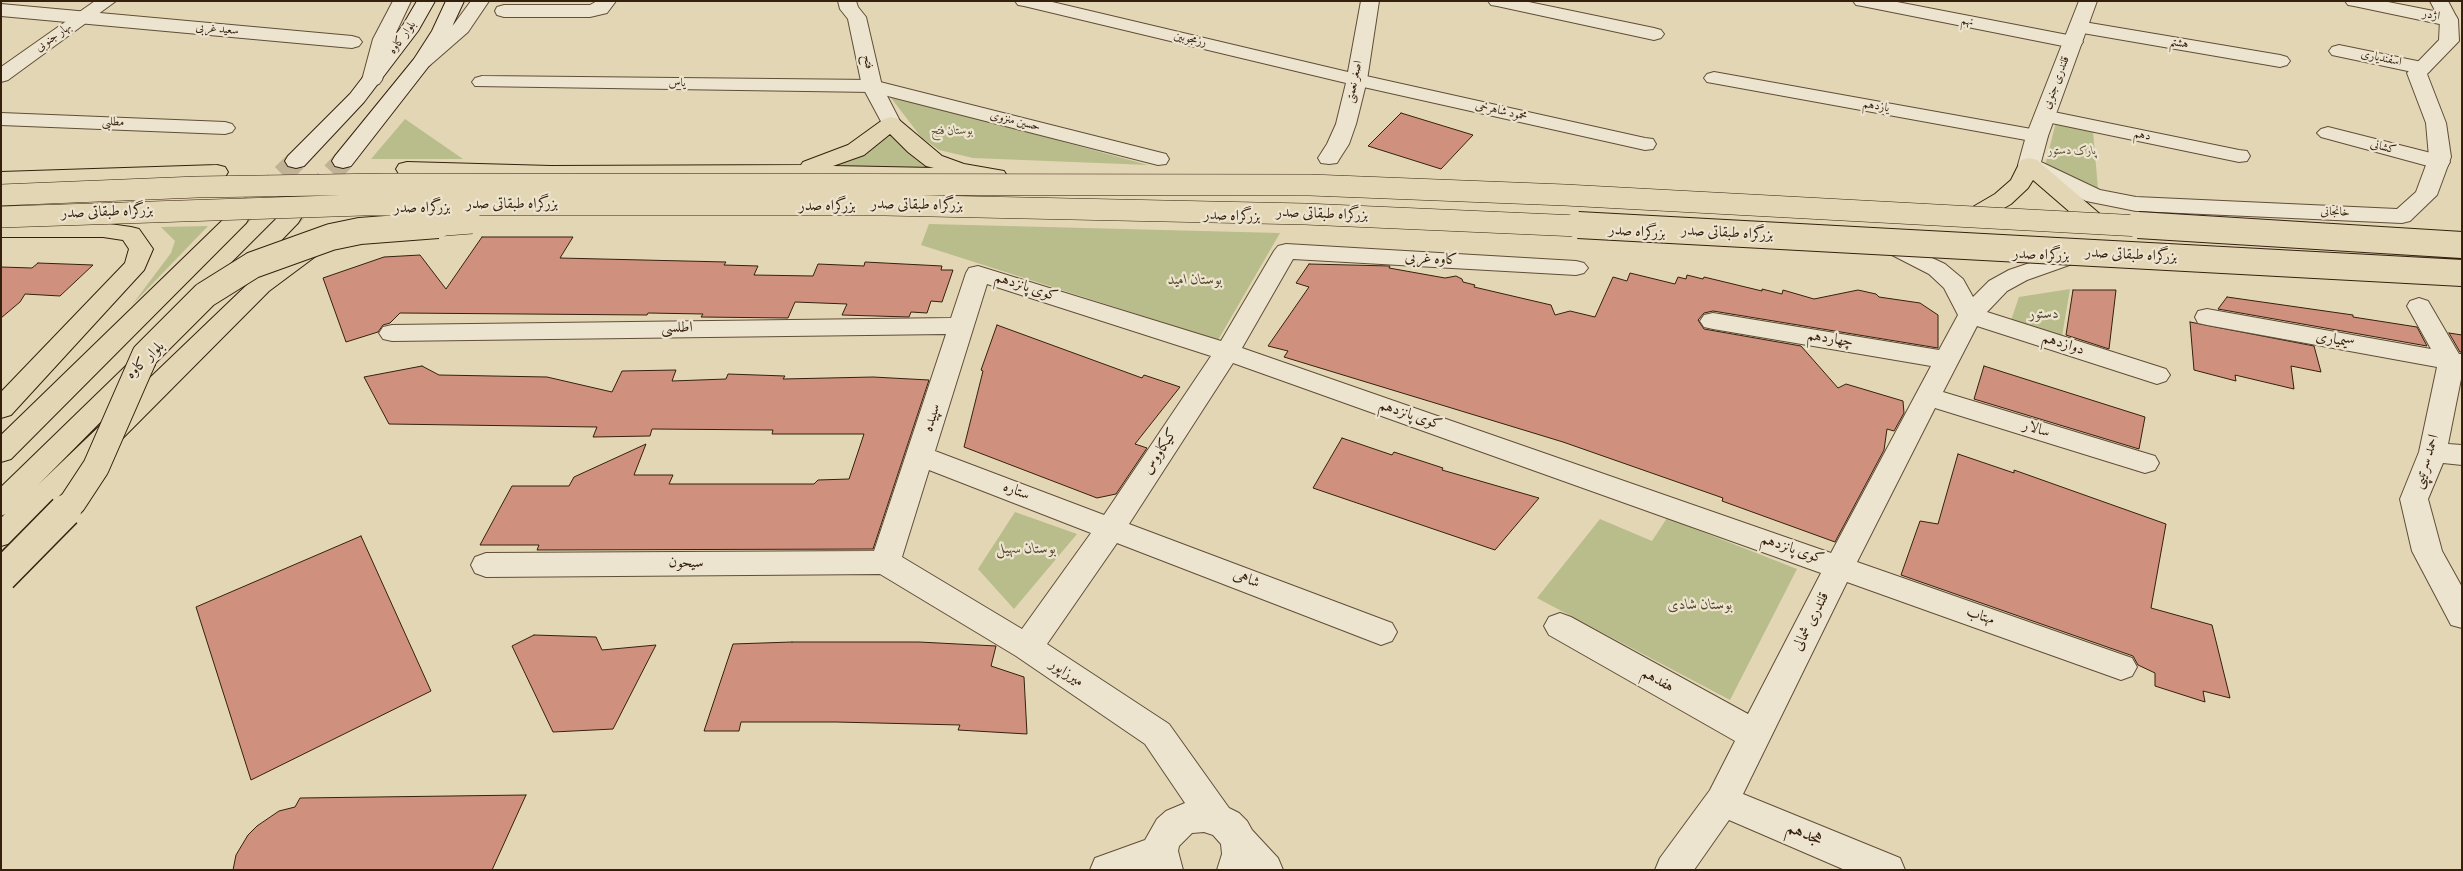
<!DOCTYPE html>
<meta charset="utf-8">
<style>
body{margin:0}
#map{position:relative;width:2463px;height:871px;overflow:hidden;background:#e3d6b5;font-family:Vollkorn,serif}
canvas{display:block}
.frame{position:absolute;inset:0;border:2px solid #35200e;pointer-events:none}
</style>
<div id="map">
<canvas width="2463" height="871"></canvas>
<div class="frame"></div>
</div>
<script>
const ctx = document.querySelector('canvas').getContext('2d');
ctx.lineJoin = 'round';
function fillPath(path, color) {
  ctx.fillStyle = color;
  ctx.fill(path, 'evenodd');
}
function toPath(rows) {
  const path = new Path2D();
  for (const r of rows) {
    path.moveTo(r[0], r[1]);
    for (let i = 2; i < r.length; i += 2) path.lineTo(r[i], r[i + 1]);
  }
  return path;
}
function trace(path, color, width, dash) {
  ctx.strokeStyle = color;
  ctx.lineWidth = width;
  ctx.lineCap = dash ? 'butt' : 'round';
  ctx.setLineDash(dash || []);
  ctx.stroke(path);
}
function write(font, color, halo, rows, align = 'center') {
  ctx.font = font + ' Vollkorn,Amiri,serif';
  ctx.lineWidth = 4.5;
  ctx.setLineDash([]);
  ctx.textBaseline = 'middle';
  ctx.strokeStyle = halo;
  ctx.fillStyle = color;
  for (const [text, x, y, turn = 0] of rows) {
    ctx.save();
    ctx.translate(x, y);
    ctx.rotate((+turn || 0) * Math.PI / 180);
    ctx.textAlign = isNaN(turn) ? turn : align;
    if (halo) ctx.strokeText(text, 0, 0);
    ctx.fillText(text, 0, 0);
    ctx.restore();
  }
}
fillPath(toPath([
 [888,94,1148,165,973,158,939,150,921,137],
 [405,119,463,159,371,159],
 [2056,122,2093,131,2098,189,2045,166],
 [890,131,928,168,953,174,821,173,864,152],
 [929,224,1280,233,1218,340,921,245],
 [208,226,132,305,171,253,175,241,161,227],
 [2070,289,2061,342,2009,326,2019,297],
 [1015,512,1077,534,1014,609,978,569],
 [1667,518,1797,569,1730,700,1537,598,1600,519,1652,541]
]), '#b8bd8b');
const building = toPath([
 [1401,113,1473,135,1441,169,1368,146,1401,113],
 [482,237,573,237,560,258,726,262,724,265,758,266,754,275,813,276,818,264,864,266,865,262,942,266,941,270,953,270,942,302,931,301,927,313,911,312,909,317,842,315,847,304,795,302,788,318,701,317,703,314,648,313,647,315,400,313,390,323,383,325,378,332,346,342,323,278,384,257,420,255,446,289,482,237],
 [38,263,93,265,60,296,25,294,20,302,1,318,1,267,32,268,38,263],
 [1309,264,1390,266,1389,268,1445,278,1456,276,1462,279,1463,282,1475,285,1474,287,1551,305,1555,315,1570,311,1595,317,1613,277,1627,281,1630,273,1675,284,1678,277,1686,279,1687,275,1703,279,1704,277,1762,291,1762,289,1782,294,1783,290,1814,299,1858,290,1876,294,1879,297,1920,303,1938,315,1938,348,1713,311,1704,313,1698,320,1704,329,1801,346,1838,388,1846,384,1903,401,1904,413,1894,431,1887,429,1884,450,1835,542,1722,501,1723,498,1563,442,1284,357,1288,351,1268,346,1309,287,1296,283,1309,264],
 [2073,290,2116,290,2109,349,2066,335,2073,290],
 [2227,297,2353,315,2353,317,2417,327,2427,346,2218,309,2227,297],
 [2190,322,2314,346,2321,372,2291,366,2294,389,2235,375,2236,381,2194,370,2190,322],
 [997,325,1142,378,1144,375,1180,387,1135,444,1147,448,1116,494,1097,498,964,447,983,371,981,370,997,325],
 [2449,333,2462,335,2462,352,2460,352,2449,333],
 [422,366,439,375,547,377,612,392,622,371,676,370,672,381,726,379,728,374,785,376,783,379,873,377,929,380,873,549,537,550,539,545,480,545,512,486,569,486,574,477,646,444,634,475,673,475,669,484,814,484,818,480,849,479,864,434,772,434,773,430,652,429,650,436,593,437,597,427,389,424,364,377,422,366],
 [1984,366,2145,417,2139,449,1974,399,1984,366],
 [1342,438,1392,455,1394,452,1443,468,1442,470,1539,498,1495,550,1313,488,1342,438],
 [1958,454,2014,473,2014,470,2166,524,2151,608,2212,625,2230,698,2203,691,2205,702,2155,686,2155,673,2138,665,2133,656,1901,575,1920,521,1938,524,1958,454],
 [361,536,431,691,251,780,196,607,361,536],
 [534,635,596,637,602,650,656,645,613,729,553,732,512,646,534,635],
 [792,642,919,642,996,646,991,666,1024,677,1027,734,958,730,960,725,836,722,741,722,739,731,704,731,733,644,792,642],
 [526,795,492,870,233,870,236,855,248,835,257,826,279,811,295,807,300,798,526,795]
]);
fillPath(building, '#cf917e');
trace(building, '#35200e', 1);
trace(toPath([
 [238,218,296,161],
 [290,218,343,161]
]), '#c0b294', 21, [21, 10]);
const minor = toPath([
 [393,1,411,1,393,39,382,80,379,84,372,86,365,84,362,80,373,39,393,1],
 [597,1,616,1,607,13,590,17,504,17,497,15,495,11,497,7,504,5,590,5,597,1],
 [1488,1,1524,1,1654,28,1661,30,1664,34,1661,38,1654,40,1497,6,1491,5,1488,1],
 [1853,1,1892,1,2073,36,2080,38,2083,42,2080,46,2073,48,1862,6,1856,5,1853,1],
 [2345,1,2383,1,2449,14,2456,16,2458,20,2456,24,2449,26,2354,6,2348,5,2345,1],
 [1,4,352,36,359,38,362,42,359,46,352,48,1,16,1,4],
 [2078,21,2280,55,2287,57,2290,61,2287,65,2280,67,2071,31,2069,27,2071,23,2078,21],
 [2339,45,2422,62,2429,64,2432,68,2429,72,2422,74,2332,55,2329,51,2332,47,2339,45],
 [1714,72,2037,130,2044,132,2048,136,2044,140,2037,142,1707,82,1704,78,1707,74,1714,72],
 [1357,74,1645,138,1653,139,1656,144,1653,149,1645,150,1350,84,1347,80,1350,76,1357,74],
 [482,76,872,80,1166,154,1169,159,1166,164,1158,165,872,92,475,86,472,82,475,78,482,76],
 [2044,110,2239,150,2247,151,2250,156,2247,161,2239,162,2037,120,2034,116,2037,112,2044,110],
 [1,113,225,122,232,124,235,128,232,132,225,134,1,125,1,113],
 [2328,127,2447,157,2450,162,2447,167,2439,169,2321,137,2317,133,2321,129,2328,127],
 [1900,243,1945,264,1963,279,1973,297,1989,281,2009,270,2059,253,2067,251,2075,253,2079,258,2075,263,2027,280,2007,291,1987,312,2166,369,2170,375,2166,381,2157,384,1977,326,1943,392,2155,456,2159,463,2155,470,2145,473,1935,408,1857,562,2132,658,2137,667,2132,676,2121,680,1847,582,1743,794,1900,858,1905,870,1845,870,1729,820,1694,870,1655,870,1660,858,1710,790,1735,741,1549,635,1544,626,1549,617,1560,613,1571,617,1748,714,1821,573,1233,363,1129,524,1392,623,1397,632,1392,641,1381,645,1117,543,1047,644,1169,724,1229,808,1239,813,1247,821,1252,830,1278,858,1283,870,1217,870,1222,854,1221,844,1213,835,1204,832,1192,833,1179,846,1178,851,1183,870,1090,870,1095,858,1145,840,1157,819,1166,811,1185,803,1145,744,1016,656,880,574,486,577,475,573,471,565,475,557,486,553,874,551,946,334,392,341,383,339,379,333,383,327,392,325,951,318,966,273,969,268,978,266,1221,341,1274,251,1278,246,1286,244,1576,261,1584,263,1588,268,1584,273,1576,275,1293,259,1242,348,1831,553,1931,366,1713,329,1704,327,1700,321,1704,315,1713,313,1939,350,1958,315,1944,288,1929,274,1892,255,1888,250,1892,245,1900,243],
 [987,284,1211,356,1104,515,935,451,987,284],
 [929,470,1091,533,1022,629,902,557,929,470],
 [2419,298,2428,301,2459,354,2462,354,2462,374,2448,444,2462,445,2462,465,2443,463,2428,499,2442,551,2462,587,2462,628,2451,625,2412,551,2400,499,2419,452,2437,367,2207,325,2198,323,2195,317,2198,311,2207,309,2431,349,2407,306,2410,301,2419,298]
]);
const tertiary = toPath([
 [95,1,116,1,8,80,1,82,1,67,95,1],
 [471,1,489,1,468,32,429,66,415,66,412,62,415,58,454,24,471,1],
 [838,1,856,1,858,7,866,17,882,86,901,123,898,127,891,129,884,127,862,86,848,19,840,9,838,1],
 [1015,1,1048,1,1348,72,1361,1,1379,1,1367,80,1356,124,1349,144,1340,158,1337,163,1329,164,1321,163,1318,158,1327,144,1336,124,1346,83,1024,6,1018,5,1015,1],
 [2079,1,2097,1,2048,136,2041,162,2100,190,2136,197,2397,209,2416,192,2429,157,2426,123,2407,73,2439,40,2440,20,2430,1,2448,1,2458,20,2459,41,2427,74,2446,123,2451,157,2437,195,2410,221,2402,223,2136,211,2086,201,2021,170,2018,165,2026,136,2079,1]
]);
const secondary = toPath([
 [417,1,435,1,418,31,364,102,304,166,296,168,288,166,285,161,288,156,350,94,403,25,417,1],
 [446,1,464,1,450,31,432,62,351,166,343,168,335,166,332,161,335,156,414,59,432,31,446,1]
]);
const primary = toPath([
 [238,211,246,213,249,218,246,223,11,459,1,462,1,435,230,213,238,211],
 [290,211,298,213,301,218,298,223,244,279,235,281,226,279,223,274,226,269,282,213,290,211],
 [1,223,103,223,131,227,139,229,153,249,144,270,11,415,1,418,1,392,125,263,129,249,123,240,103,237,1,237,1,223],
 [316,238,324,240,328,245,324,250,269,291,89,472,11,543,1,546,1,518,5,514,1,516,1,487,133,359,142,356,151,359,155,365,151,371,39,484,251,281,308,240,316,238]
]);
const trunk = toPath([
 [891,117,898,119,942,156,964,164,1004,171,1007,176,1004,181,996,183,950,174,948,180,940,182,798,179,551,180,407,176,399,174,396,169,399,164,407,162,551,166,801,165,803,162,848,145,884,119,891,117],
 [890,134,908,152,926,166,934,168,833,166,864,155,890,134],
 [2029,158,2037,160,2101,215,2104,220,2101,225,2093,227,2085,225,2033,180,2028,188,2011,204,1987,218,1979,220,1971,218,1968,213,1971,208,1995,194,2011,180,2021,160,2029,158],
 [217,165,225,167,228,172,225,177,1,186,1,172,217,165]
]);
trace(minor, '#604e38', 2);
trace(tertiary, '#604e38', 2);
trace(secondary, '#35200e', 2);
trace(primary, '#35200e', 2);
trace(trunk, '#35200e', 2);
fillPath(minor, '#ede4cf');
fillPath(tertiary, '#ede4cf');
fillPath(secondary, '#ede4cf');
fillPath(primary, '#e3d6b5');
fillPath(trunk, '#e3d6b5');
const trunkBridgeFar2 = toPath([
 [1,195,197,187,386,184,1310,185,1565,195,2159,227],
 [1,217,363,205,885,205,1305,214,1601,227],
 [420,227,472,223]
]);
const trunkBridgeFar1 = toPath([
 [1578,225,2462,273],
 [2138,225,2462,245],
 [63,512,73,502,96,467,145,355,205,295,253,265,331,237,360,231,438,225]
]);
const trunkBridge = toPath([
 [1,576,65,511]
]);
trace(trunkBridgeFar2, '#35200e', 22, []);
trace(trunkBridgeFar1, '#35200e', 28, []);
trace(trunkBridge, '#35200e', 35, []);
trace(trunkBridgeFar2, '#e3d6b5', 21);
trace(trunkBridgeFar1, '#e3d6b5', 26);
trace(trunkBridge, '#e3d6b5', 32);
write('12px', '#35200e', '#ede4cf', [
 ["اژدر",2431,16,11],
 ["نهم",1967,22,11],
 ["سعید غربی",217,30,5],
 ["بهار جنوبی",54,38,-35],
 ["بلوار کاوه",403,38,-54],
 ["رزمجوبین",1190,40,13],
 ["هشتم",2179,44,10],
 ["اسفندیاری",2381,59,12],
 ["فتح",867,62,78],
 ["اصغر نعمتی",1355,82,-78],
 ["قلندری جنوبی",2057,83,-69],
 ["یاس",677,84,1],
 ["یازدهم",1876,107,10],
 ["محمود شاهرخی",1501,112,13],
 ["حسین منزوی",1015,122,14],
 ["مطلبی",113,123,2],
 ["دهم",2142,136,11],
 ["کشانی",2383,148,15],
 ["خانجانی",2335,213,2]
]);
write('italic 12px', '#56472d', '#ede4cf', [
 ["بوستان فتح",952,132],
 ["پارک دستور",2072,152]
]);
write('15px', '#35200e', '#ede4cf', [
 ["بزرگراه طبقاتی صدر",512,205],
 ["بزرگراه طبقاتی صدر",917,206,1],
 ["بزرگراه صدر",827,207],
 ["بزرگراه صدر",422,209,-1],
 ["بزرگراه طبقاتی صدر",107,213,-2],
 ["بزرگراه طبقاتی صدر",1322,215,2],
 ["بزرگراه صدر",1232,217,2],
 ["بزرگراه صدر",1637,233,4],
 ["بزرگراه طبقاتی صدر",1727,234,3],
 ["بزرگراه صدر",2041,256,2],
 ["بزرگراه طبقاتی صدر",2131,256,3],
 ["کاوه غربی",1431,260,3],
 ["کوی پانزدهم",1026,288,18],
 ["اطلسی",677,329,-1],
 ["چهاردهم",1830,340,9],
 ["سیمیاری",2335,341,10],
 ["دوازدهم",2063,345,18],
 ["بلوار کاوه",146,361,-44],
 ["کوی پانزدهم",1410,416,19],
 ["سپیده",933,418,-73],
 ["سالار",2036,430,17],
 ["کیکاووس",1161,452,-57],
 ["احمد سرتیپی",2427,462,-72],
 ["ستاره",1016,492,21],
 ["کوی پانزدهم",1792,550,19],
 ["سیحون",686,564],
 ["شاهی",1246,580,21],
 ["مهتاب",1980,617,19],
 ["قلندری شمالی",1812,622,-63],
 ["میرزاپور",1066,674,34],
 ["هفدهم",1657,681,29]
]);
write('italic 15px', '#56472d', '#ede4cf', [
 ["بوستان امید",1195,281],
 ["دستور",2044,315],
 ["بوستان سهیل",1026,550],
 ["بوستان شادی",1700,606]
]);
write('18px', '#35200e', '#ede4cf', [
 ["هجدهم",1804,835,23]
]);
</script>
